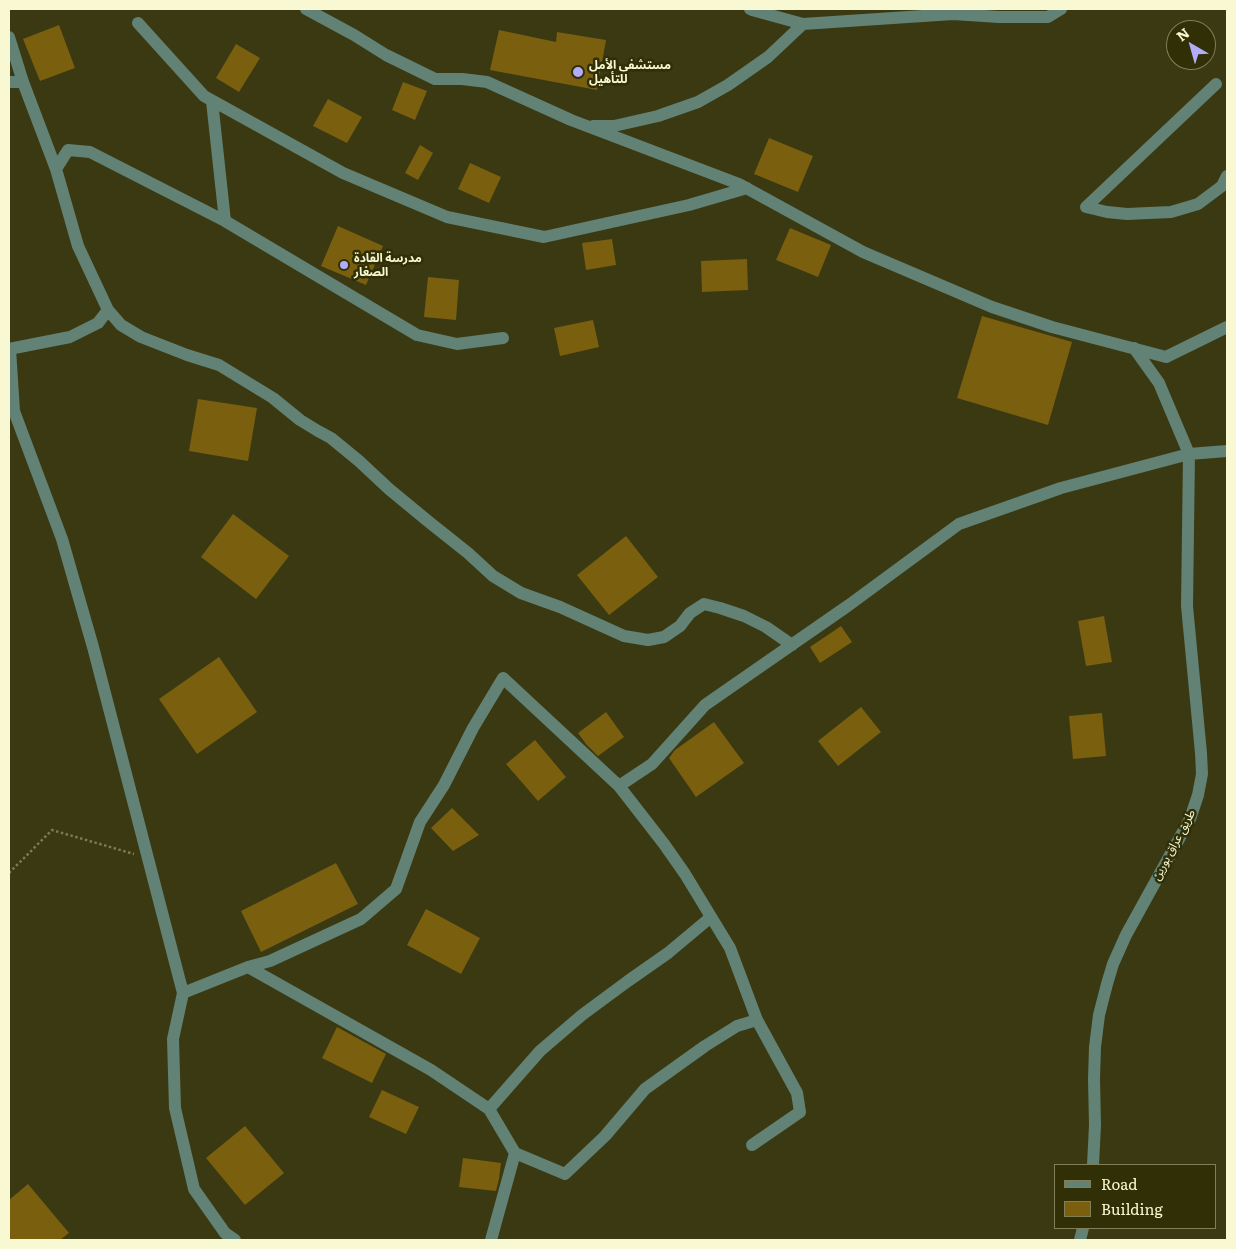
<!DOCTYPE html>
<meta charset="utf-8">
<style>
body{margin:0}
#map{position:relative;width:1236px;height:1249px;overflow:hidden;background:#3a3912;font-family:Literata,serif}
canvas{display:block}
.frame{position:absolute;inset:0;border:10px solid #f8f8d3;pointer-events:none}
.legend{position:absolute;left:1054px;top:1164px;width:162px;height:65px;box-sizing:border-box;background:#302f06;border:1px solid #807f58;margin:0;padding:6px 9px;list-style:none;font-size:15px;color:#f8f8d3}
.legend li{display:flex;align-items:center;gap:10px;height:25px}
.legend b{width:25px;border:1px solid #807f58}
.north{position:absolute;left:1166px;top:20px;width:50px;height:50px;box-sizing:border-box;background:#302f06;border:1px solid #807f58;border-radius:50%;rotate:322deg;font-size:14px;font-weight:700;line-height:20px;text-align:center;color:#f8f8d3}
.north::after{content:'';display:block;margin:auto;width:18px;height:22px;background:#b3adf9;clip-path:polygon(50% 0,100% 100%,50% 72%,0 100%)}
</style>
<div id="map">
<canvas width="1236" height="1249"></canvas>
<div class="frame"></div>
<ul class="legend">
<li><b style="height:6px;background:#618275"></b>Road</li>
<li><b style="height:14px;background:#7a5f0f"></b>Building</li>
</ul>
<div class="north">N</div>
</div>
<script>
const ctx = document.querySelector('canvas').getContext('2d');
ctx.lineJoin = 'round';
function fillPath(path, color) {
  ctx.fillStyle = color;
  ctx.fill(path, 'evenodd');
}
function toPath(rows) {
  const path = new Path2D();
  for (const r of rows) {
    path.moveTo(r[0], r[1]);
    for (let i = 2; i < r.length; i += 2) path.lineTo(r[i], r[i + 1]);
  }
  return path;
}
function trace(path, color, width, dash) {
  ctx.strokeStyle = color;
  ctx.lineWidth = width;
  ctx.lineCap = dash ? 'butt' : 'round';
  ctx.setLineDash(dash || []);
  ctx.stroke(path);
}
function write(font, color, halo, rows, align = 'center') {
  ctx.font = font + ' Literata,"Noto Sans Arabic",serif';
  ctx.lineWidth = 5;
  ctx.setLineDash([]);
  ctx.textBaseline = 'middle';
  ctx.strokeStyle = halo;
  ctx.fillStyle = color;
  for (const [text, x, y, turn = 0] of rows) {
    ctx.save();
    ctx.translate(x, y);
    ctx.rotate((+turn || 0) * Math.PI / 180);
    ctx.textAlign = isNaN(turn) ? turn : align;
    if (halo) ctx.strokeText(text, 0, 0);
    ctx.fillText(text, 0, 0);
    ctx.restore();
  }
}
fillPath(toPath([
 [59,25,75,68,40,81,23,39],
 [499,30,556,42,557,32,606,40,597,90,490,70],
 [236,44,260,58,239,92,216,78],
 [403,82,427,91,415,120,392,110],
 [328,99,362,117,347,143,313,126],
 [769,138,813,156,798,192,754,174],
 [420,145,433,153,418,180,405,173],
 [470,163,501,177,489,203,458,189],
 [338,226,383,246,366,285,321,266],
 [790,228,831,245,818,277,776,260],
 [612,239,616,265,586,270,582,243],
 [747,259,748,290,702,292,701,261],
 [428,277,459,280,456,320,424,317],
 [982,316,1072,342,1048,425,957,398],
 [593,320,599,347,560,356,554,328],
 [198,399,257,408,248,461,189,451],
 [233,514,289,556,256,599,201,557],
 [626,536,658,577,609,615,577,575],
 [1104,616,1112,662,1086,666,1078,621],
 [841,626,852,642,820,663,810,647],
 [219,657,257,712,197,754,159,699],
 [861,707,881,732,838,766,818,741],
 [606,712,624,737,598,756,586,744,578,733],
 [1102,713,1106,756,1073,759,1069,716],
 [714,722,744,763,696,797,669,758,675,750],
 [535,740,566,777,538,801,506,764],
 [452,808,479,835,453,851,431,828],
 [336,863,358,904,261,952,241,911],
 [426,909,480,938,461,974,407,945],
 [337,1027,386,1054,372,1083,322,1058],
 [382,1090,419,1107,406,1134,369,1117],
 [245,1126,284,1173,245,1205,206,1158],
 [463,1158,501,1163,499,1179,496,1191,459,1187],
 [28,1184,69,1233,60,1240,9,1240,9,1200]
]), '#7a5f0f');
trace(toPath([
 [9,873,52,830,134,854]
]), '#7c7b55', 2.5, [2.5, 2.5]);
trace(toPath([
 [306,9,354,35,386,55,435,79,462,79,487,82,571,120,739,184,863,252,992,307,1052,327,1166,357,1227,327],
 [750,9,752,10,803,24,953,14,999,17,1048,17,1061,9],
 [138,23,204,96,343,173,447,217,544,237,689,205,747,188],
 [9,37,23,82,56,169],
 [9,82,23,82],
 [212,101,225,221],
 [593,126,614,126,658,116,698,102,728,85,768,57,803,24],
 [1086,207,1216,84],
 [1086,207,1107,212,1127,214,1171,212,1198,204,1222,186,1227,176],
 [503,338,457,344,417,335,225,221,90,152,68,150,56,169,78,246,108,310,121,325,141,337,187,355,219,365,273,398,300,420,318,431,331,438,359,461,389,489,429,522,468,553,493,576,521,593,560,607,624,636,648,640,664,637,680,626,690,613,704,604,720,608,744,616,766,627,792,645],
 [9,349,70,337,98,323,108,310],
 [10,349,14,411,62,539,93,647,183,993,173,1039,175,1108,194,1189,225,1233,235,1240],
 [619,786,652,764,705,705,849,605,959,524,1061,488,1189,454,1227,451],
 [248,967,431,1070,489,1109,515,1153,491,1240],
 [183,993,248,967,270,961,361,919,396,889,420,822,444,785,473,728,503,678,619,786,664,844,685,874,730,948,757,1020,797,1093,800,1112,752,1145],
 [489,1109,540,1051,582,1015,628,981,668,953,711,917],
 [515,1153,565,1174,605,1136,645,1089,705,1046,737,1026,757,1020],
 [1093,1165,1095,1125,1094,1079,1095,1047,1099,1015,1107,984,1113,964,1126,935,1190,819,1198,795,1202,774,1201,753,1187,606,1189,454,1159,383,1134,348],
 [1080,1240,1083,1228]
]), '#618275', 12);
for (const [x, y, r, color] of [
 [578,72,6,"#b3adf9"],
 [344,265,5,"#b3adf9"]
]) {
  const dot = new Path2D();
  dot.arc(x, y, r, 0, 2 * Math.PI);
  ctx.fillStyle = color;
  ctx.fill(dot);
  trace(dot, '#302f06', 2);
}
write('bold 12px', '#f8f8d3', '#302f06', [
 ["مستشفى الأمل",589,65],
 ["للتأهيل",589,79],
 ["مدرسة القادة",354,258],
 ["الصغار",354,272]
], 'left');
write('12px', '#f8f8d3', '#302f06', [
 ["طريق عراق بورين",1174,845,-62]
]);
</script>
